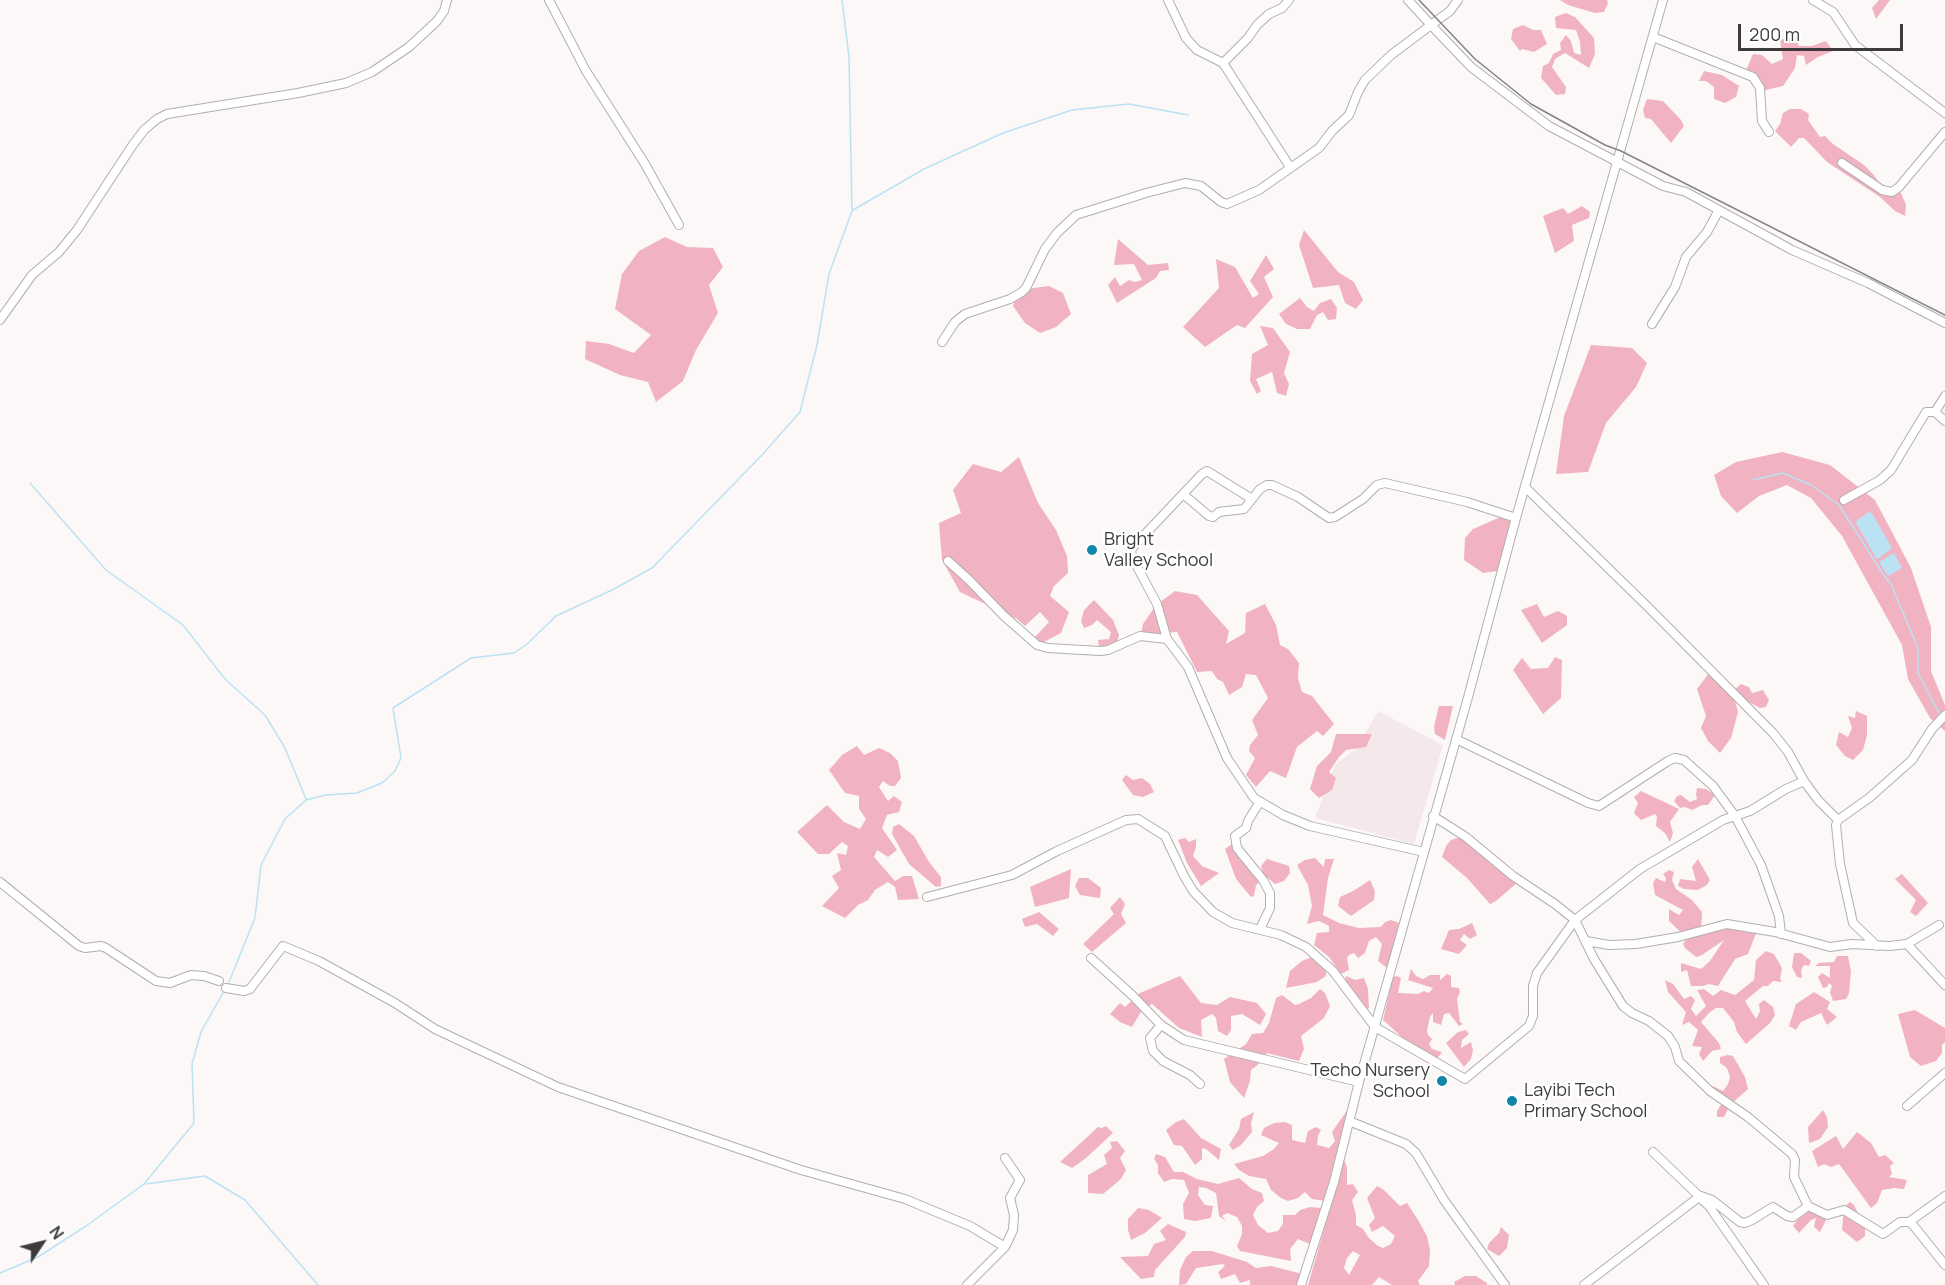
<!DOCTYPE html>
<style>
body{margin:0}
#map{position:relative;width:1945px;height:1285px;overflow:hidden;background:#fcf8f8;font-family:Manrope,sans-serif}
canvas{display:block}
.north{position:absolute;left:12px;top:1213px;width:60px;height:60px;-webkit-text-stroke:4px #fff;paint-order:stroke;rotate:55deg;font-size:16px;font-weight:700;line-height:24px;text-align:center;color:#3d3b3b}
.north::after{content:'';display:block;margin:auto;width:21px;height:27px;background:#3d3b3b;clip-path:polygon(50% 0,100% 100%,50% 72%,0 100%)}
.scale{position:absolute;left:1738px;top:24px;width:165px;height:27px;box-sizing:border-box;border:3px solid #3d3b3b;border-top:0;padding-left:8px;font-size:18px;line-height:21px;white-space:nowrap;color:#3d3b3b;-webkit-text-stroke:4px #fff;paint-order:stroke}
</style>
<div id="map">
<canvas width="1945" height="1285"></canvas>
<div class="north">N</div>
<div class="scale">200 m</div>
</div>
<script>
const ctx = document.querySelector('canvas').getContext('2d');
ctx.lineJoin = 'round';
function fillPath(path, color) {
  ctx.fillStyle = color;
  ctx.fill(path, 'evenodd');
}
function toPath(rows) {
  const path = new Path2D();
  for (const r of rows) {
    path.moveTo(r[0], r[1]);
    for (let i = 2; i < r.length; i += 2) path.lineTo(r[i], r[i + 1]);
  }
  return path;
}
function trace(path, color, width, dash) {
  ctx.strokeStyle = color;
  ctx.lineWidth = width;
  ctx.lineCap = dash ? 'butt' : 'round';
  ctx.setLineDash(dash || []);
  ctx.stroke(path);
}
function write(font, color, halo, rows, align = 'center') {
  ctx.font = font + ' Manrope,sans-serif';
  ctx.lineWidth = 5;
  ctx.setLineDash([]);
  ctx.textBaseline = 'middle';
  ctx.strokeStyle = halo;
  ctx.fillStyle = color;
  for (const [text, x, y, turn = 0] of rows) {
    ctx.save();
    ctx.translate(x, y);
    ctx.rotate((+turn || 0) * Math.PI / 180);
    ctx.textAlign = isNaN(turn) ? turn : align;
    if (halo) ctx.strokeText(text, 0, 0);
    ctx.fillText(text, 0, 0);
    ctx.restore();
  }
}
fillPath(toPath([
 [1378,711,1443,745,1414,844,1315,818,1335,765,1357,748]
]), '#f5e8eb');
fillPath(toPath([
 [1560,0,1607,0,1608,3,1604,12,1595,13,1568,5],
 [1879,0,1890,0,1876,19,1872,8],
 [1566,13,1575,17,1594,38,1595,54,1589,68,1565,53,1555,59,1552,67,1566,87,1565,94,1556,95,1541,78,1543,66,1549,63,1553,54,1561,50,1560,43,1566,35,1571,41,1574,53,1581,55,1580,42,1576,30,1556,28,1555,17],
 [1523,25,1533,30,1541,30,1547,44,1534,52,1522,49,1520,51,1511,39,1513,29],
 [1795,37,1799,46,1812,46,1826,41,1833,51,1818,57,1806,65,1804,56,1797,55,1795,68,1783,86,1757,92,1745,73,1753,54,1762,55,1772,64,1783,59,1780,40],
 [1704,71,1722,75,1739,86,1736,97,1725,103,1714,99,1714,87,1706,81,1699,81],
 [1647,99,1663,101,1681,120,1684,126,1671,143,1651,119,1645,118,1643,110],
 [1790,109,1801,109,1809,114,1808,120,1820,137,1825,136,1833,144,1864,165,1873,174,1885,190,1894,189,1901,193,1906,205,1905,216,1895,211,1880,197,1827,162,1804,138,1799,138,1791,147,1775,131,1780,124,1783,113],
 [1582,206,1590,212,1589,218,1572,225,1574,241,1555,253,1543,216,1563,208,1568,214],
 [1304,230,1338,272,1354,282,1363,300,1356,309,1345,303,1339,285,1313,288,1299,245],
 [665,237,687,247,713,248,723,267,709,285,718,313,696,350,683,381,656,402,648,382,620,375,585,359,586,341,609,344,634,353,651,335,615,309,622,274,639,251],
 [1118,239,1148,265,1168,263,1169,270,1160,271,1156,278,1117,303,1108,285,1115,277,1120,286,1129,280,1135,282,1142,280,1134,264,1114,265],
 [1266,255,1274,269,1264,277,1273,297,1245,328,1237,325,1205,347,1183,327,1219,288,1216,259,1235,267,1253,298,1259,294,1250,281],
 [1049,286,1063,293,1071,314,1056,327,1040,333,1025,323,1013,306,1018,290],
 [1300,298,1307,307,1314,311,1320,303,1331,299,1337,308,1336,319,1328,320,1323,312,1317,315,1310,329,1297,329,1286,324,1279,314],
 [1260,326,1273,328,1290,352,1284,373,1289,384,1286,396,1277,393,1272,372,1256,379,1261,391,1257,394,1250,381,1252,354,1268,345],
 [1591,345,1632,348,1647,363,1636,387,1606,423,1588,472,1556,474,1564,416],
 [1782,452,1830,465,1875,500,1911,568,1931,627,1931,671,1945,705,1945,731,1930,718,1908,679,1902,645,1842,536,1811,498,1787,485,1759,496,1737,513,1721,496,1714,475,1736,462],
 [1019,457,1038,503,1056,530,1067,556,1068,573,1054,586,1050,596,1069,612,1061,633,1042,643,1033,639,1049,622,1040,612,1025,626,1017,619,960,592,942,560,939,523,961,513,953,490,973,464,1001,472],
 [1505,515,1515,524,1510,557,1497,571,1483,573,1464,560,1465,538,1473,529],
 [1175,591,1197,595,1229,631,1226,644,1245,633,1246,613,1265,604,1276,625,1280,645,1288,649,1299,663,1298,678,1302,692,1312,696,1334,724,1323,736,1317,731,1297,747,1286,778,1270,771,1256,787,1246,775,1255,758,1249,751,1250,745,1258,735,1252,720,1268,698,1256,675,1246,674,1242,687,1229,695,1223,682,1217,679,1212,671,1197,672,1177,632,1141,634,1143,624,1156,605],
 [1094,600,1113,620,1119,635,1117,642,1108,647,1099,647,1098,640,1109,639,1111,632,1097,620,1092,625,1084,628,1081,621,1084,610],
 [1537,604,1544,617,1558,611,1567,616,1567,625,1542,643,1521,610],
 [1555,657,1562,660,1561,698,1543,714,1513,670,1522,658,1531,669,1548,668],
 [1709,673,1733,694,1738,712,1731,738,1720,753,1708,741,1701,728,1706,716,1697,689],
 [1741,684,1749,687,1752,693,1763,690,1769,700,1766,707,1760,708,1737,696,1735,689],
 [1439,706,1453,706,1445,740,1435,734,1434,726],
 [1856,711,1867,716,1867,735,1863,750,1853,760,1845,756,1836,745,1839,732,1848,737,1852,728,1848,716,1855,718],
 [1336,734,1372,734,1366,747,1346,750,1339,757,1329,772,1336,778,1332,790,1319,798,1310,789,1317,766,1331,752],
 [857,746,864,755,879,748,890,753,898,761,901,778,895,786,890,786,883,781,879,787,888,801,894,796,902,802,899,812,887,815,882,828,897,850,888,857,877,850,874,857,895,881,903,876,912,876,919,899,898,900,895,887,888,882,875,890,868,900,858,905,845,918,822,906,839,888,832,876,841,870,837,853,846,855,848,846,842,842,829,854,818,854,797,832,827,805,844,822,860,829,866,819,859,809,859,796,845,793,829,770,842,755],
 [1126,775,1133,780,1142,778,1150,784,1154,792,1143,797,1133,795,1122,780],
 [1697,788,1706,789,1715,795,1708,805,1702,805,1692,810,1685,807,1680,808,1674,801,1677,796,1681,795,1690,802,1697,799,1696,794],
 [1641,791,1679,809,1670,822,1673,833,1670,842,1665,833,1656,826,1657,817,1655,814,1641,820,1634,813,1638,803,1634,797],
 [899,824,914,836,929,862,941,877,941,886,936,887,909,864,892,834,893,827],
 [1466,835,1473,836,1518,882,1496,901,1490,904,1467,878,1442,857,1446,846,1451,840],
 [1185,838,1189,842,1196,839,1196,847,1193,856,1202,866,1219,873,1201,886,1187,863,1178,840],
 [1235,842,1240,852,1239,859,1244,863,1250,860,1263,878,1256,885,1254,896,1251,897,1236,879,1225,849],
 [1315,858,1324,867,1325,859,1334,859,1328,878,1323,915,1339,923,1359,928,1381,927,1385,922,1391,920,1399,923,1387,968,1378,961,1382,944,1376,937,1369,941,1365,953,1358,958,1354,953,1349,955,1347,958,1349,970,1341,974,1329,957,1314,945,1317,933,1329,932,1329,926,1319,921,1307,924,1312,906,1308,885,1297,865,1305,860],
 [1267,859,1289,866,1290,873,1284,881,1275,884,1263,874,1261,866],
 [1698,859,1710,880,1707,885,1698,890,1684,889,1678,886,1680,879,1696,881,1692,867],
 [1071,869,1069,898,1035,907,1030,887],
 [1669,870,1674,872,1672,880,1676,889,1692,900,1702,912,1701,932,1740,927,1757,931,1748,954,1735,959,1718,986,1709,984,1703,986,1691,986,1687,970,1681,972,1681,963,1701,969,1710,961,1724,940,1702,955,1696,957,1685,948,1683,944,1687,938,1669,921,1669,909,1679,915,1683,910,1655,895,1653,883,1656,878,1665,882,1666,878,1663,874],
 [1902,874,1928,903,1916,916,1910,912,1916,900,1895,879],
 [1079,878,1088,878,1101,888,1100,898,1080,895,1075,886],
 [1370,880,1375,891,1374,900,1351,916,1338,906,1340,897,1353,891],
 [1120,897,1125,904,1121,914,1126,923,1092,952,1083,944,1114,914,1110,908],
 [1039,912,1059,929,1053,936,1037,924,1025,927,1022,919],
 [1472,923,1477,935,1470,939,1464,934,1460,940,1467,945,1459,954,1441,949,1449,930,1459,929],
 [1766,951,1774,954,1782,968,1780,979,1782,982,1773,981,1768,986,1763,986,1745,1001,1756,1019,1760,1011,1759,1004,1764,1000,1773,1007,1775,1015,1770,1023,1746,1044,1737,1032,1734,1022,1723,1008,1716,1008,1710,1012,1701,1022,1719,1043,1721,1049,1712,1051,1703,1061,1699,1054,1702,1047,1692,1046,1698,1030,1689,1022,1682,1025,1686,1012,1668,992,1665,980,1673,984,1684,999,1691,996,1695,1000,1691,1009,1696,1016,1706,1006,1697,990,1704,989,1713,996,1721,990,1735,995,1754,980,1756,960],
 [1794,953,1801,953,1811,961,1809,966,1804,965,1801,970,1802,978,1797,977,1792,967],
 [1314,956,1327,963,1326,976,1317,982,1286,988,1290,971,1302,961],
 [1837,956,1848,956,1851,971,1849,993,1846,999,1833,1001,1830,992,1832,986,1829,983,1827,987,1823,988,1818,977,1822,973,1830,978,1830,966,1815,966,1819,963,1834,962],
 [1411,969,1416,976,1423,979,1430,975,1440,975,1440,980,1447,974,1451,976,1451,987,1459,988,1460,992,1457,999,1460,1022,1463,1024,1459,1026,1449,1013,1444,1014,1441,1025,1433,1022,1433,1013,1430,1017,1427,1030,1428,1035,1432,1039,1429,1044,1432,1049,1442,1052,1437,1059,1403,1038,1383,1020,1393,977,1397,976,1401,978,1398,993,1418,994,1424,991,1429,993,1433,988,1408,980],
 [1180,976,1201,1003,1217,1005,1230,997,1257,1003,1266,1014,1260,1025,1242,1014,1231,1016,1231,1030,1227,1036,1218,1031,1216,1018,1212,1014,1201,1020,1202,1037,1179,1028,1152,1004,1142,1010,1132,1027,1120,1022,1110,1014,1120,1003,1125,1007,1140,993],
 [1346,976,1355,980,1364,978,1368,989,1369,1008,1358,1013,1343,992],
 [1320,989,1325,993,1330,1006,1324,1018,1301,1036,1304,1049,1299,1061,1267,1053,1260,1063,1251,1070,1250,1081,1244,1098,1230,1082,1224,1059,1246,1044,1252,1034,1263,1033,1269,1023,1276,998,1282,995,1295,1005,1299,1004,1311,998],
 [1814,992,1830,1002,1827,1009,1837,1017,1827,1025,1821,1013,1801,1022,1796,1030,1789,1026,1796,1004],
 [1915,1010,1945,1028,1945,1042,1942,1045,1942,1053,1936,1061,1921,1066,1910,1057,1898,1014],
 [1466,1030,1469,1034,1462,1040,1461,1048,1471,1042,1473,1050,1471,1059,1464,1067,1446,1043,1458,1032],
 [1728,1055,1733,1056,1745,1077,1748,1089,1730,1105,1724,1117,1717,1117,1717,1111,1722,1103,1715,1096,1713,1086,1723,1091,1728,1084,1730,1077,1727,1068,1720,1063,1720,1057],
 [1348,1109,1349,1115,1325,1201,1312,1199,1305,1192,1298,1198,1288,1201,1281,1198,1271,1190,1266,1179,1249,1176,1239,1170,1234,1164,1263,1156,1274,1149,1279,1143,1261,1135,1264,1128,1274,1123,1285,1122,1292,1125,1292,1140,1305,1143,1308,1131,1316,1127,1321,1130,1318,1136,1317,1145,1329,1148,1335,1141,1332,1132],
 [1823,1110,1827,1117,1828,1127,1820,1139,1809,1143,1808,1127],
 [1254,1112,1251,1123,1252,1132,1241,1145,1233,1150,1229,1145,1239,1129,1241,1119],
 [1184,1119,1201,1138,1221,1149,1219,1160,1206,1149,1202,1148,1202,1159,1195,1165,1182,1146,1174,1145,1166,1130,1176,1122],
 [1106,1126,1113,1133,1086,1158,1072,1168,1060,1162,1098,1127,1102,1128],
 [1857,1132,1871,1143,1879,1157,1885,1155,1894,1163,1890,1166,1892,1174,1889,1177,1907,1180,1904,1189,1895,1188,1882,1190,1877,1203,1871,1208,1839,1164,1831,1167,1824,1164,1818,1167,1812,1151,1836,1136,1843,1149],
 [1117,1141,1125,1151,1120,1158,1126,1170,1121,1179,1103,1194,1088,1193,1088,1175,1107,1164,1104,1155,1112,1148,1110,1142],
 [1156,1154,1165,1157,1174,1172,1183,1172,1197,1179,1218,1184,1239,1178,1252,1189,1262,1193,1264,1201,1257,1207,1253,1215,1258,1225,1268,1233,1278,1231,1283,1224,1283,1215,1295,1215,1300,1210,1310,1207,1322,1208,1312,1245,1298,1239,1290,1249,1291,1261,1240,1251,1237,1246,1242,1234,1242,1226,1237,1217,1227,1213,1222,1216,1227,1222,1219,1216,1216,1193,1206,1188,1199,1187,1198,1195,1205,1205,1213,1206,1211,1218,1195,1221,1184,1219,1183,1204,1189,1193,1184,1180,1172,1179,1164,1182,1158,1173,1158,1165,1154,1159],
 [1344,1160,1347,1167,1347,1185,1353,1184,1358,1192,1352,1200,1356,1215,1356,1225,1363,1229,1369,1238,1378,1246,1383,1248,1391,1244,1395,1236,1383,1226,1372,1232,1369,1225,1375,1218,1367,1198,1377,1186,1384,1190,1400,1206,1407,1203,1418,1220,1427,1236,1430,1250,1429,1266,1418,1281,1420,1285,1392,1285,1379,1277,1372,1285,1308,1285],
 [1353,1251,1360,1255,1349,1275,1344,1268,1347,1258],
 [1850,1202,1854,1205,1865,1227,1865,1236,1857,1242,1842,1230,1844,1207],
 [1815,1207,1826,1220,1820,1232,1814,1227,1816,1218,1811,1220,1799,1233,1793,1226,1798,1219],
 [1138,1208,1149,1210,1162,1218,1145,1233,1131,1240,1128,1230,1128,1219],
 [1168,1224,1186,1232,1185,1237,1155,1270,1154,1277,1141,1279,1120,1257,1148,1256,1154,1244,1166,1240,1160,1231],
 [1501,1227,1509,1235,1507,1248,1499,1256,1487,1249,1489,1243,1499,1233],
 [1193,1251,1212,1251,1247,1262,1256,1268,1271,1266,1303,1274,1299,1285,1250,1285,1250,1280,1240,1283,1235,1274,1221,1279,1218,1272,1225,1266,1223,1264,1196,1268,1186,1284,1179,1285,1180,1270,1186,1257],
 [1465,1276,1476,1276,1487,1283,1487,1285,1455,1285,1454,1282]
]), '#f1b3c1');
fillPath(toPath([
 [1869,512,1872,513,1892,548,1878,559,1876,558,1856,523,1857,520],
 [1894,553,1902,568,1888,576,1879,562]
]), '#bbe2f3');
trace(toPath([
 [853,210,924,169,1003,133,1072,110,1129,104,1188,115],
 [1753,480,1783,473,1811,485,1839,505,1883,574,1891,584,1918,648,1918,673,1939,713],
 [30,483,106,570,183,625,225,679,265,715,285,748,306,799],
 [229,982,255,918,261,865,285,819,306,800,326,795,357,793,382,783,395,771,401,758,393,708,471,658,514,653,527,644,556,616,612,590,652,568,762,455,800,412,817,345,829,274,852,211,849,57,842,0],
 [146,1184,205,1176,245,1200,318,1285],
 [0,1273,38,1257,86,1226,144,1184,194,1123,192,1064,201,1032,224,991]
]), '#bbe2f3', 1.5);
const minor = toPath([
 [549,0,586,71,645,164,679,225],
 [1168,0,1186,38,1197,50,1223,63,1290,167],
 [1408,0,1431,25,1450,11,1458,0],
 [1813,0,1833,12,1855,45,1945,113],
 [1653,37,1753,77,1760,88,1762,121,1769,132],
 [1223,63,1248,38,1257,25,1269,14,1282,8,1289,0],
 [1842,163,1882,190,1892,192,1899,187,1945,132],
 [0,320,32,275,59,252,77,230,132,146,144,130,157,119,167,114,298,93,346,83,372,72,409,47,437,21,444,11,447,0],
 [1652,324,1675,287,1686,257,1707,232,1719,210],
 [942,342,955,322,965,314,1010,299,1022,292,1026,288,1045,249,1057,233,1076,215,1146,193,1185,183,1201,186,1221,202,1227,204,1259,190,1319,148,1332,131,1349,115,1358,92,1365,80,1391,55,1431,25,1471,67,1549,126,1663,186,1686,192,1792,250,1868,283,1945,323],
 [1935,412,1945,396],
 [1525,487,1647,606,1773,733,1788,752,1804,781],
 [1183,494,1202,474,1207,471,1252,499],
 [1844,500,1880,480,1891,470,1926,412,1935,412,1945,421],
 [948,561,969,580,1004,616,1037,645,1048,648,1100,651,1108,650,1140,636,1167,639],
 [1456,739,1588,803,1599,806,1668,761,1675,758,1684,760,1713,786,1735,816,1761,865,1779,916,1781,934],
 [1259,803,1248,821,1246,828,1235,836,1237,848,1263,880,1270,893,1270,908,1260,929],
 [1433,816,1466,837,1513,876,1555,904,1575,920,1594,959,1623,1006,1632,1013,1649,1021,1668,1036,1675,1047,1679,1061,1710,1091,1748,1117,1792,1154,1795,1160,1794,1177,1808,1206,1827,1215,1844,1210,1883,1234,1900,1222,1909,1222,1945,1196],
 [1424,852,1310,826,1283,815,1254,798,1227,758,1188,667,1167,639,1157,604,1133,559,1131,551,1133,547,1183,494,1209,516,1213,517,1219,512,1244,509,1260,489,1267,485,1272,485,1298,497,1329,518,1335,517,1363,499,1377,485,1385,483,1467,502,1516,518],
 [0,882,79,946,85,948,101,946,106,948,156,981,170,983,191,975,204,976,219,981],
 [927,897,1012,875,1057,851,1126,820,1138,819,1165,836,1184,876,1193,891,1213,912,1232,923,1281,935,1306,947,1333,971,1375,1027,1465,1079,1529,1026,1533,1016,1533,986,1537,973,1575,920,1640,869,1723,820,1750,811,1786,789,1804,781,1818,800,1838,820],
 [1586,941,1609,945,1636,944,1678,937,1727,924,1775,932,1830,947,1852,944,1889,946,1907,944,1939,925],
 [1907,944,1945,985],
 [1877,946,1853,923,1840,864,1836,825,1838,820,1869,798,1912,760,1932,729,1945,715],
 [1091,958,1132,995,1161,1025,1184,1040,1359,1082],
 [226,988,244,991,250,989,283,946,319,961,395,1003,435,1029,558,1087,801,1170,905,1199,970,1226,1005,1247],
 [1161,1025,1150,1038,1153,1051,1163,1061,1190,1075,1200,1084],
 [1907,1106,1945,1073],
 [1349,1121,1406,1144,1416,1153,1444,1200,1505,1285],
 [1653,1152,1698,1195,1712,1200,1740,1222,1745,1223,1752,1220,1773,1207,1787,1216,1793,1217,1808,1206],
 [1909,1222,1913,1225,1945,1265],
 [967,1285,1005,1247,1013,1230,1014,1215,1010,1198,1020,1180,1005,1158],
 [1301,1285,1334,1182,1359,1082,1467,701,1516,518,1663,0],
 [1584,1285,1699,1197,1709,1206,1764,1285]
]);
trace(minor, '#b2aeaf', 10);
trace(minor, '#fff', 8);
trace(toPath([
 [1419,0,1475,59,1531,104,1605,145,1621,151,1945,315]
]), '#848282', 1.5);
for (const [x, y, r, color] of [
 [1092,550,6,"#1185aa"],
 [1442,1081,6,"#1185aa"],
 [1512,1101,6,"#1185aa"]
]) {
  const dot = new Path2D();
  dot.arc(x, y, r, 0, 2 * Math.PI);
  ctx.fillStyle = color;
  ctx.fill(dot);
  trace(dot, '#fff', 2);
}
write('18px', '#3d3b3b', '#fff', [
 ["Bright",1104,540],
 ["Valley School",1104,561],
 ["Techo Nursery",1430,1071,"right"],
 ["School",1430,1092,"right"],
 ["Layibi Tech",1524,1091],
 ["Primary School",1524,1112]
], 'left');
</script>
